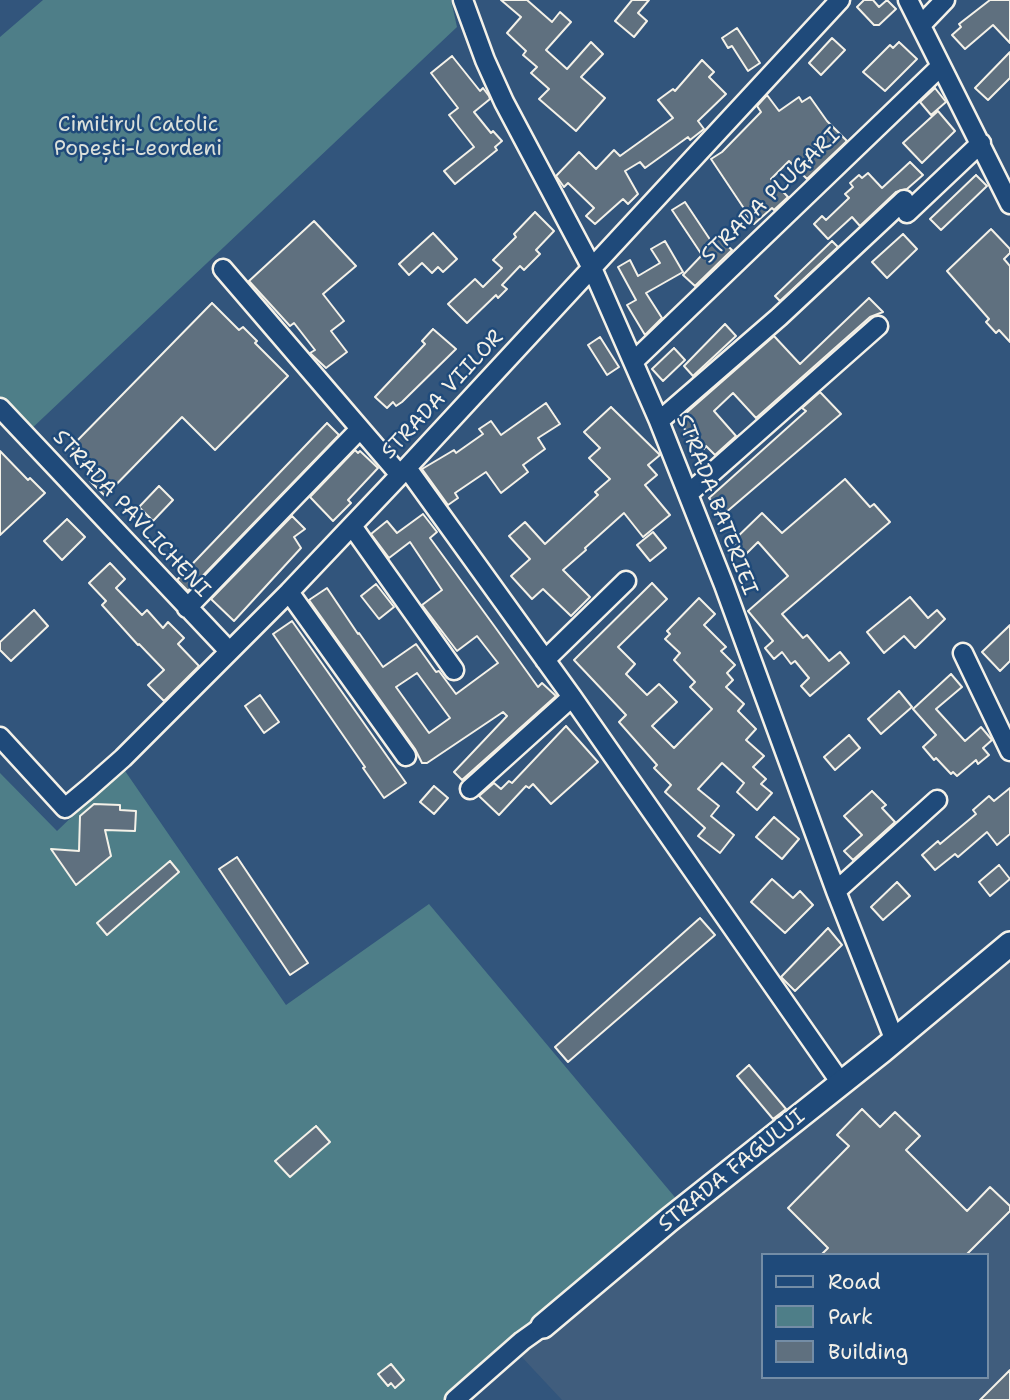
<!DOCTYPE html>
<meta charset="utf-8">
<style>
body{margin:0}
#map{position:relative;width:1010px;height:1400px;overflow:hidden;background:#32557c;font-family:"Shantell Sans",sans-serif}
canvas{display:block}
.legend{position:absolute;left:761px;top:1253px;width:228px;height:126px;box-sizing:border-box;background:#1f4a7a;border:2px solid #748da6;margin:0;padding:9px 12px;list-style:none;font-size:21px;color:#f4f1e8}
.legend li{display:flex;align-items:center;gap:14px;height:35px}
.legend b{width:35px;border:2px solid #748da6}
</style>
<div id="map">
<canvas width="1010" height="1400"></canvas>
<ul class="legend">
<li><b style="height:9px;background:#1f4a7a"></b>Road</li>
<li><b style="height:19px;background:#4e7e88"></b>Park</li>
<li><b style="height:19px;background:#5f707f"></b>Building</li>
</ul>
</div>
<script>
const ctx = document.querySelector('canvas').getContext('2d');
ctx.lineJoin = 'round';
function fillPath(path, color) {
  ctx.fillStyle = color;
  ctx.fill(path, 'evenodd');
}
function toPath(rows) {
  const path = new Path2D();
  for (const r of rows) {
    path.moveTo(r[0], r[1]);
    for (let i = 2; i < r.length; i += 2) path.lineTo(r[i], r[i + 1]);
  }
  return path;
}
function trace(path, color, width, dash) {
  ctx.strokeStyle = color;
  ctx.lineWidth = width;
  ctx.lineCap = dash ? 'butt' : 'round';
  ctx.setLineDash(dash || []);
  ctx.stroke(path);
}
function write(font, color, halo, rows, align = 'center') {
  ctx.font = font + ' "Shantell Sans",sans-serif';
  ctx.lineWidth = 5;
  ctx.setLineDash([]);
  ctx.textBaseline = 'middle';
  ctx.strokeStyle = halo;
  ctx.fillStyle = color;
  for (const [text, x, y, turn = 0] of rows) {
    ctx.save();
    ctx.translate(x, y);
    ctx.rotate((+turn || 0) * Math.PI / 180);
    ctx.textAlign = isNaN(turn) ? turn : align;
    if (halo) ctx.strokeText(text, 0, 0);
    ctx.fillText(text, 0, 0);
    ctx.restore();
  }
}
fillPath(toPath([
 [1010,958,1010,1400,562,1400,519,1354],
 [763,1255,987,1255,987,1377,763,1377]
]), '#405d7d');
fillPath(toPath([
 [43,0,451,0,457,27,28,432,0,401,0,37],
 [123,768,286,1005,429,904,689,1214,519,1354,471,1400,0,1400,0,773,57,831]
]), '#4e7e88');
const building = toPath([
 [501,0,527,0,552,22,560,12,571,22,546,50,567,69,591,42,603,54,581,77,605,98,576,131,539,99,549,89,531,73,537,67,523,55,526,51,507,33,521,17,501,0],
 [632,0,649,0,638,13,647,21,634,37,615,21,632,0],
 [864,0,873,0,879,7,887,0,896,9,879,25,874,25,857,7,864,0],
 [990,0,1010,0,1010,43,993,25,965,49,952,35,961,27,959,24,990,0],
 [737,28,760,63,748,71,732,46,728,48,722,38,737,28],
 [832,38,845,50,821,75,809,63,832,38],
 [899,42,917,59,885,91,863,72,890,45,893,48,899,42],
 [1010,52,1010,78,988,100,975,88,1010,52],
 [452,56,480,91,483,88,489,96,490,99,474,112,491,133,493,131,502,141,495,147,497,150,455,184,444,171,474,147,449,115,458,108,431,73,452,56],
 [702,60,714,72,709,77,726,94,698,121,704,129,690,140,688,137,645,168,640,162,625,171,638,194,628,204,623,199,595,224,586,216,594,208,568,183,564,187,556,176,579,152,596,169,614,150,620,156,673,118,658,100,673,89,675,91,702,60],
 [935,88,946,102,931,115,920,102,935,88],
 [767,95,779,111,799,97,802,102,810,97,827,121,847,141,807,179,789,161,771,179,788,197,774,210,772,208,754,224,743,213,745,210,711,159,722,152,761,112,757,106,767,95],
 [938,111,955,131,922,163,903,143,938,111],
 [910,162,923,175,907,189,896,192,860,226,852,217,828,239,814,224,822,216,826,220,849,198,845,194,853,187,850,183,859,175,862,178,868,173,882,188,910,162],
 [976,175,987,186,941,230,930,219,976,175],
 [685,202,713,244,718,237,732,250,695,286,683,275,702,255,672,210,685,202],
 [535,212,554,231,536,250,540,254,524,270,520,266,502,285,507,289,498,298,496,295,467,323,448,304,475,279,483,287,502,268,493,260,516,237,514,234,535,212],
 [314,221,356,266,323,294,344,321,331,331,347,352,326,368,310,353,315,350,294,323,290,326,249,281,314,221],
 [991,229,1010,249,1010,253,1004,259,1010,266,1010,342,999,330,996,333,986,322,989,319,947,271,991,229],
 [433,233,457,259,443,272,438,267,432,273,422,263,409,275,399,264,433,233],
 [903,234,917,249,887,278,872,262,903,234],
 [665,241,683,272,646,293,662,318,645,335,627,305,636,300,618,267,630,260,638,276,660,263,651,249,665,241],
 [832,241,838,247,780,301,775,296,832,241],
 [869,298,883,312,870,317,756,418,733,393,714,411,736,436,715,455,706,446,704,449,677,421,774,336,800,364,869,298],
 [212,303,239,330,243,327,257,341,255,343,288,376,215,450,182,417,105,496,90,481,98,474,71,447,212,303],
 [725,324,736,336,693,376,684,366,725,324],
 [433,329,456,349,402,402,396,406,393,402,387,408,375,397,425,344,422,341,433,329],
 [600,337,619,367,607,375,588,345,600,337],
 [674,348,685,360,663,381,652,369,674,348],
 [820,392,841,414,724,514,709,498,806,411,802,408,820,392],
 [546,403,560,424,538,438,545,449,523,465,528,472,501,493,486,472,455,493,458,498,448,505,422,469,454,450,456,453,483,434,479,429,491,421,501,435,546,403],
 [611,407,660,455,648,465,657,475,645,485,670,515,643,537,624,513,585,548,586,550,563,570,590,597,571,616,543,589,532,599,511,576,530,559,509,536,525,522,545,544,598,495,595,492,610,479,589,458,600,448,584,432,611,407],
 [327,423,339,435,188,591,177,580,327,423],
 [355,450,358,453,360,451,378,468,348,500,351,503,333,521,310,497,355,450],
 [0,451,28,480,30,478,45,493,0,535,0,451],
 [845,479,870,507,874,504,890,522,782,614,803,638,807,635,829,661,840,652,849,663,810,696,801,686,809,678,795,661,791,664,782,652,774,659,765,648,773,641,748,611,788,576,758,542,745,555,732,542,762,513,782,533,845,479],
 [159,486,173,500,153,521,139,507,159,486],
 [423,514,437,532,430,538,495,627,538,687,542,683,556,696,462,780,454,772,507,716,503,712,427,763,422,763,415,749,309,600,327,588,358,634,359,633,383,667,416,644,436,672,439,671,456,694,498,663,477,636,457,651,422,605,442,590,410,542,389,558,371,534,387,521,397,533,423,514],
 [417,673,450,718,429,733,396,687,417,673],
 [292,516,305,529,294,537,301,548,234,621,211,599,292,516],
 [67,519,85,537,62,560,44,541,67,519],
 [653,532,666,548,650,561,637,545,653,532],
 [110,563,125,579,116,588,142,615,147,610,163,628,168,622,184,638,178,644,199,666,164,701,148,685,164,670,139,644,138,645,102,605,106,601,89,583,110,563],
 [652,583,667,599,618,647,635,664,626,674,647,695,659,684,677,702,652,726,674,748,712,709,690,687,695,682,674,660,680,653,665,639,670,634,667,631,699,598,715,614,704,625,726,647,721,651,735,665,727,673,733,680,726,687,744,704,738,711,756,729,746,740,764,756,753,767,766,779,761,784,772,793,757,810,737,792,744,783,722,763,698,789,719,806,711,816,734,835,720,853,698,836,705,828,665,792,671,785,654,768,657,765,619,722,626,715,574,660,652,583],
 [376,584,394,607,379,619,361,596,376,584],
 [910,597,928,618,937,610,945,619,915,648,904,636,884,653,867,632,910,597],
 [34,610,48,626,11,661,0,650,0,642,34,610],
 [292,621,406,783,384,798,363,768,365,767,273,634,292,621],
 [1010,625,1010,661,1000,671,982,652,1010,625],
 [951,674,962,687,936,709,965,741,981,727,992,740,983,748,989,755,978,764,976,760,957,776,953,772,951,774,936,758,934,760,923,747,936,735,913,709,951,674],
 [899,691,912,707,881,734,868,719,899,691],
 [260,695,279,722,264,733,245,706,260,695],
 [566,726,598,762,551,804,533,784,529,788,526,786,499,815,479,796,494,783,501,789,509,781,512,783,566,726],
 [849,735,860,748,835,770,824,757,849,735],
 [434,786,448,798,434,814,420,802,434,786],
 [1010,788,1010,834,997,845,987,832,958,857,955,854,935,870,922,855,938,841,940,844,976,814,973,810,989,796,994,801,1010,788],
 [872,791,886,805,882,808,895,822,853,860,844,851,862,835,844,816,872,791],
 [94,804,120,805,120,810,136,811,135,831,105,830,111,856,76,885,51,849,79,851,80,816,94,804],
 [774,817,799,839,782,859,756,837,774,817],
 [237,857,308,963,290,975,219,869,237,857],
 [170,861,179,872,107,935,97,923,170,861],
 [999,865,1010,879,990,896,979,882,999,865],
 [772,879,793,898,800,891,813,905,785,933,751,902,772,879],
 [897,882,910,896,883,920,871,907,897,882],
 [700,918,715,935,568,1062,555,1047,700,918],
 [828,928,842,945,795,991,781,977,828,928],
 [749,1065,786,1109,773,1119,737,1076,749,1065],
 [862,1109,880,1127,895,1112,920,1136,906,1150,967,1211,990,1187,1010,1206,1010,1211,966,1255,821,1255,828,1248,788,1208,849,1146,837,1135,862,1109],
 [316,1126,330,1142,290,1177,275,1161,316,1126],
 [391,1364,404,1380,395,1388,391,1383,388,1386,378,1374,391,1364],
 [1010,1370,1010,1400,980,1400,1010,1370]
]);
fillPath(building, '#5f707f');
trace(building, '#f4f1e8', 2);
const minor = toPath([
 [463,0,485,60,504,102,592,268,659,421,724,585,836,891,895,1041],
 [908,0,1010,204],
 [921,25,945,0],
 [907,213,981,143],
 [223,269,400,475],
 [634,361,941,66],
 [0,408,229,651],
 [659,421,779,317,904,200],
 [407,468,572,697,841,1083],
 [688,494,878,326],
 [352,526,454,670],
 [289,592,406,756],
 [187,608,360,429],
 [963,653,1010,751],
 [545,660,626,581],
 [0,737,65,808,89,788,123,758,289,592,400,475,840,0],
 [470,789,572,697],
 [836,891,937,800],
 [455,1400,522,1341,543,1326]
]);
const tertiary = toPath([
 [543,1326,669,1220,883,1050,1010,944]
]);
trace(minor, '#f4f1e8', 23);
trace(tertiary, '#f4f1e8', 28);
trace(minor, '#1f4a7a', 18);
trace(tertiary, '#1f4a7a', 23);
write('21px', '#dbe0da', '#1f4a7a', [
 ["Cimitirul Catolic",138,126],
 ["Popești-Leordeni",138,150]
]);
write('21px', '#f4f1e8', '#1f4a7a', [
 ["STRADA PLUGARI",771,196,-44],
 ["STRADA VIILOR",443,395,-47],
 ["STRADA BATERIEI",716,505,69],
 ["STRADA PAVLICHENI",131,514,47],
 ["STRADA FAGULUI",732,1171,-39]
]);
</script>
